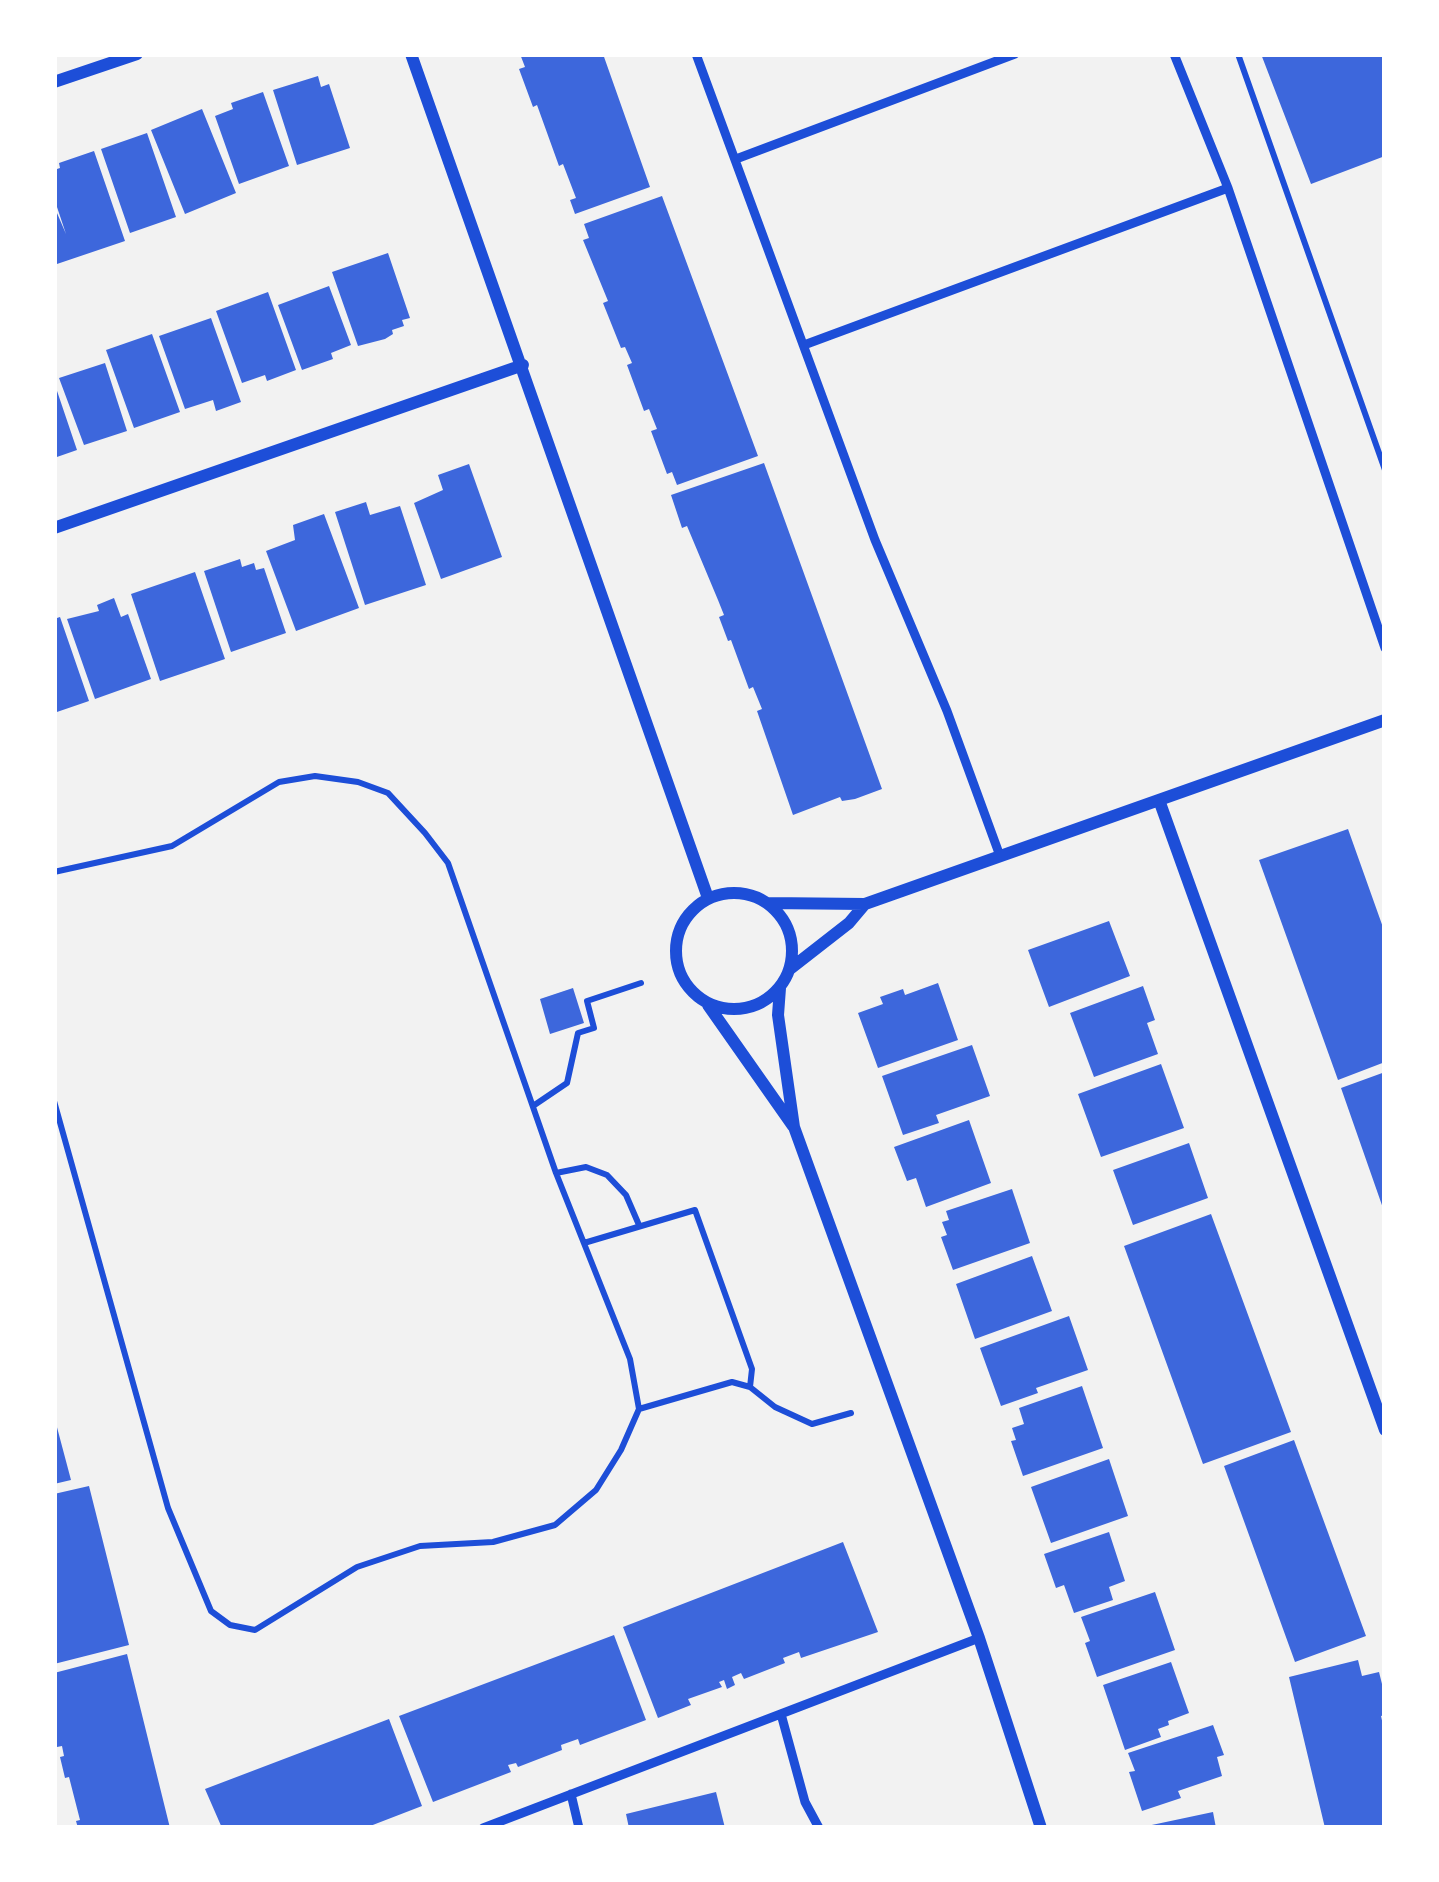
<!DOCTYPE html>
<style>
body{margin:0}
#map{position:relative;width:1439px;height:1882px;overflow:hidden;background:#f2f2f2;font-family:"Public Sans",sans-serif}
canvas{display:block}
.frame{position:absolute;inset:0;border:57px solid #fff;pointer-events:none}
</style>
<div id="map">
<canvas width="1439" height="1882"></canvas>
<div class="frame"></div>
</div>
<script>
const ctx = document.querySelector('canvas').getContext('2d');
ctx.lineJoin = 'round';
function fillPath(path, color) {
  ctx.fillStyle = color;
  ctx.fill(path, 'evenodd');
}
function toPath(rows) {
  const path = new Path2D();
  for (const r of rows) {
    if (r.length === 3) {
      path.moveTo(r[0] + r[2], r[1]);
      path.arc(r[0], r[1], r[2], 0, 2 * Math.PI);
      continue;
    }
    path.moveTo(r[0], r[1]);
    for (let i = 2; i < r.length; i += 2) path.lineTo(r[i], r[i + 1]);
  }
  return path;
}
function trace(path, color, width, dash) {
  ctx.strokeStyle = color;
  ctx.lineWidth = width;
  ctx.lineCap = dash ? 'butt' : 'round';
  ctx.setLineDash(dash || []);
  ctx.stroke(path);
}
fillPath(toPath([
 [520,54,603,54,650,187,575,214,570,200,576,198,563,164,559,166,537,105,533,107,519,69,525,67],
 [1261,54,1385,54,1385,156,1311,184],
 [318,76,321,87,329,84,350,148,297,165,273,90],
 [263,92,289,166,239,184,215,116,233,109,231,103],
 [202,109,236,193,185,214,151,130],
 [147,133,176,217,130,233,101,149],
 [94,151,125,241,54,265,54,206,66,234,54,198,54,170,60,168,59,163],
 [662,196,758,456,677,485,672,472,667,474,651,431,657,429,649,409,644,411,627,365,632,363,625,347,621,348,603,303,608,301,583,240,589,238,584,224],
 [388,253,410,318,402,320,404,326,392,330,393,334,385,339,358,346,332,272],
 [329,286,351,345,331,353,333,359,302,370,278,305],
 [268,292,296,370,267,381,265,375,242,383,216,311],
 [211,318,241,402,216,411,213,400,185,409,159,336],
 [152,334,180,412,134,428,106,350],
 [105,363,127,431,84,445,59,378],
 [54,382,77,450,54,458],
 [764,463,882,789,855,799,842,801,840,797,793,815,757,711,762,709,753,687,749,689,731,640,728,641,719,617,724,615,718,600,687,526,682,528,671,495],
 [469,464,502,557,441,579,414,503,443,490,438,475],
 [366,502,370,515,400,506,426,585,365,605,335,512],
 [324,514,359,608,296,631,266,551,295,540,293,525],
 [240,559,242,567,254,563,256,570,264,568,286,633,231,652,204,571],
 [195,572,225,659,160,681,131,594],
 [114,598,121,617,128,614,151,679,95,699,67,619,99,611,97,605],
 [60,617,89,701,54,713,54,619],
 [1348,829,1385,933,1385,1062,1338,1080,1259,860],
 [1109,921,1130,976,1049,1007,1028,950],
 [938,983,958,1040,878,1068,858,1013,883,1004,880,997,903,989,905,995],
 [1143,986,1155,1020,1147,1023,1158,1054,1094,1077,1070,1013],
 [573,988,584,1023,550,1034,540,999],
 [972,1045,990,1096,936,1115,939,1123,903,1135,882,1076],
 [1161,1064,1184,1128,1101,1157,1078,1094],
 [1385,1072,1385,1211,1384,1211,1341,1088],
 [969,1120,991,1183,926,1207,916,1178,907,1181,894,1147],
 [1189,1143,1208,1198,1133,1225,1113,1170],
 [1012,1189,1030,1243,953,1270,941,1237,947,1235,942,1222,949,1220,946,1211],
 [1211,1214,1291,1432,1203,1464,1124,1246],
 [1032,1256,1052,1311,975,1339,956,1284],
 [1069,1316,1088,1370,1036,1388,1038,1393,1001,1406,980,1348],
 [1082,1386,1103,1448,1023,1476,1011,1441,1016,1440,1012,1428,1024,1424,1019,1408],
 [54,1416,71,1480,54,1484],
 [1294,1440,1366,1636,1295,1662,1224,1466],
 [1109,1459,1128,1516,1051,1543,1031,1487],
 [89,1486,129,1645,54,1664,54,1494],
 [1109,1532,1125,1581,1109,1587,1113,1600,1074,1613,1064,1585,1056,1588,1044,1554],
 [843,1542,878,1632,801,1658,799,1652,783,1658,785,1663,744,1679,741,1673,732,1677,735,1685,727,1689,724,1680,719,1682,722,1687,688,1699,691,1705,658,1718,623,1627],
 [1155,1592,1175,1650,1097,1677,1085,1643,1090,1641,1081,1617],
 [614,1635,646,1720,580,1745,578,1739,561,1745,562,1750,518,1767,516,1763,508,1765,511,1772,433,1802,399,1716],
 [127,1654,170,1828,78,1828,76,1821,80,1820,69,1777,65,1778,60,1757,64,1756,62,1746,57,1747,54,1733,54,1673],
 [1358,1660,1362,1676,1379,1672,1385,1696,1385,1715,1381,1716,1385,1734,1385,1828,1325,1828,1289,1677],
 [1171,1662,1189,1713,1168,1721,1169,1725,1158,1729,1161,1737,1125,1750,1103,1685],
 [389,1719,422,1806,365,1828,222,1828,205,1789],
 [1213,1725,1224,1755,1217,1757,1222,1776,1178,1791,1181,1798,1142,1811,1129,1772,1135,1771,1128,1753],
 [716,1792,725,1828,629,1828,626,1814],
 [1213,1812,1216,1828,1147,1828,1147,1826]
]), '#3d67dc');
trace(toPath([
 [1238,54,1385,470],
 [54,872,172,846,279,782,315,776,358,782,388,793,425,833,448,863,556,1173,630,1359,639,1409,621,1450,596,1490,555,1525,493,1542,420,1546,357,1567,255,1630,230,1625,211,1611,168,1508,54,1101],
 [533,1106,567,1083,578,1033,594,1028,587,1001,641,983],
 [556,1173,586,1167,607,1175,626,1195,639,1225],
 [584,1243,695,1210,752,1369,750,1387],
 [639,1409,732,1382,750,1387,775,1407,812,1424,851,1413]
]), '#1d4ed8', 6);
trace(toPath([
 [696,54,875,540,947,711,1000,856],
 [1174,54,1228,188,1385,648],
 [736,159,1015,54],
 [804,345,1228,188],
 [781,1714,805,1802,819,1828],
 [571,1794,579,1828],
 [483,1828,979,1638]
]), '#1d4ed8', 9);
trace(toPath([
 [411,54,708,898],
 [54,82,137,54],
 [54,528,523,365],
 [1159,800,1385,1430],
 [734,951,58],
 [767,903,865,904,1385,720],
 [790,969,849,923,865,904],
 [780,988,778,1015,794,1127,979,1638,1041,1828],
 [708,1005,793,1126]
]), '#1d4ed8', 12);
</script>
